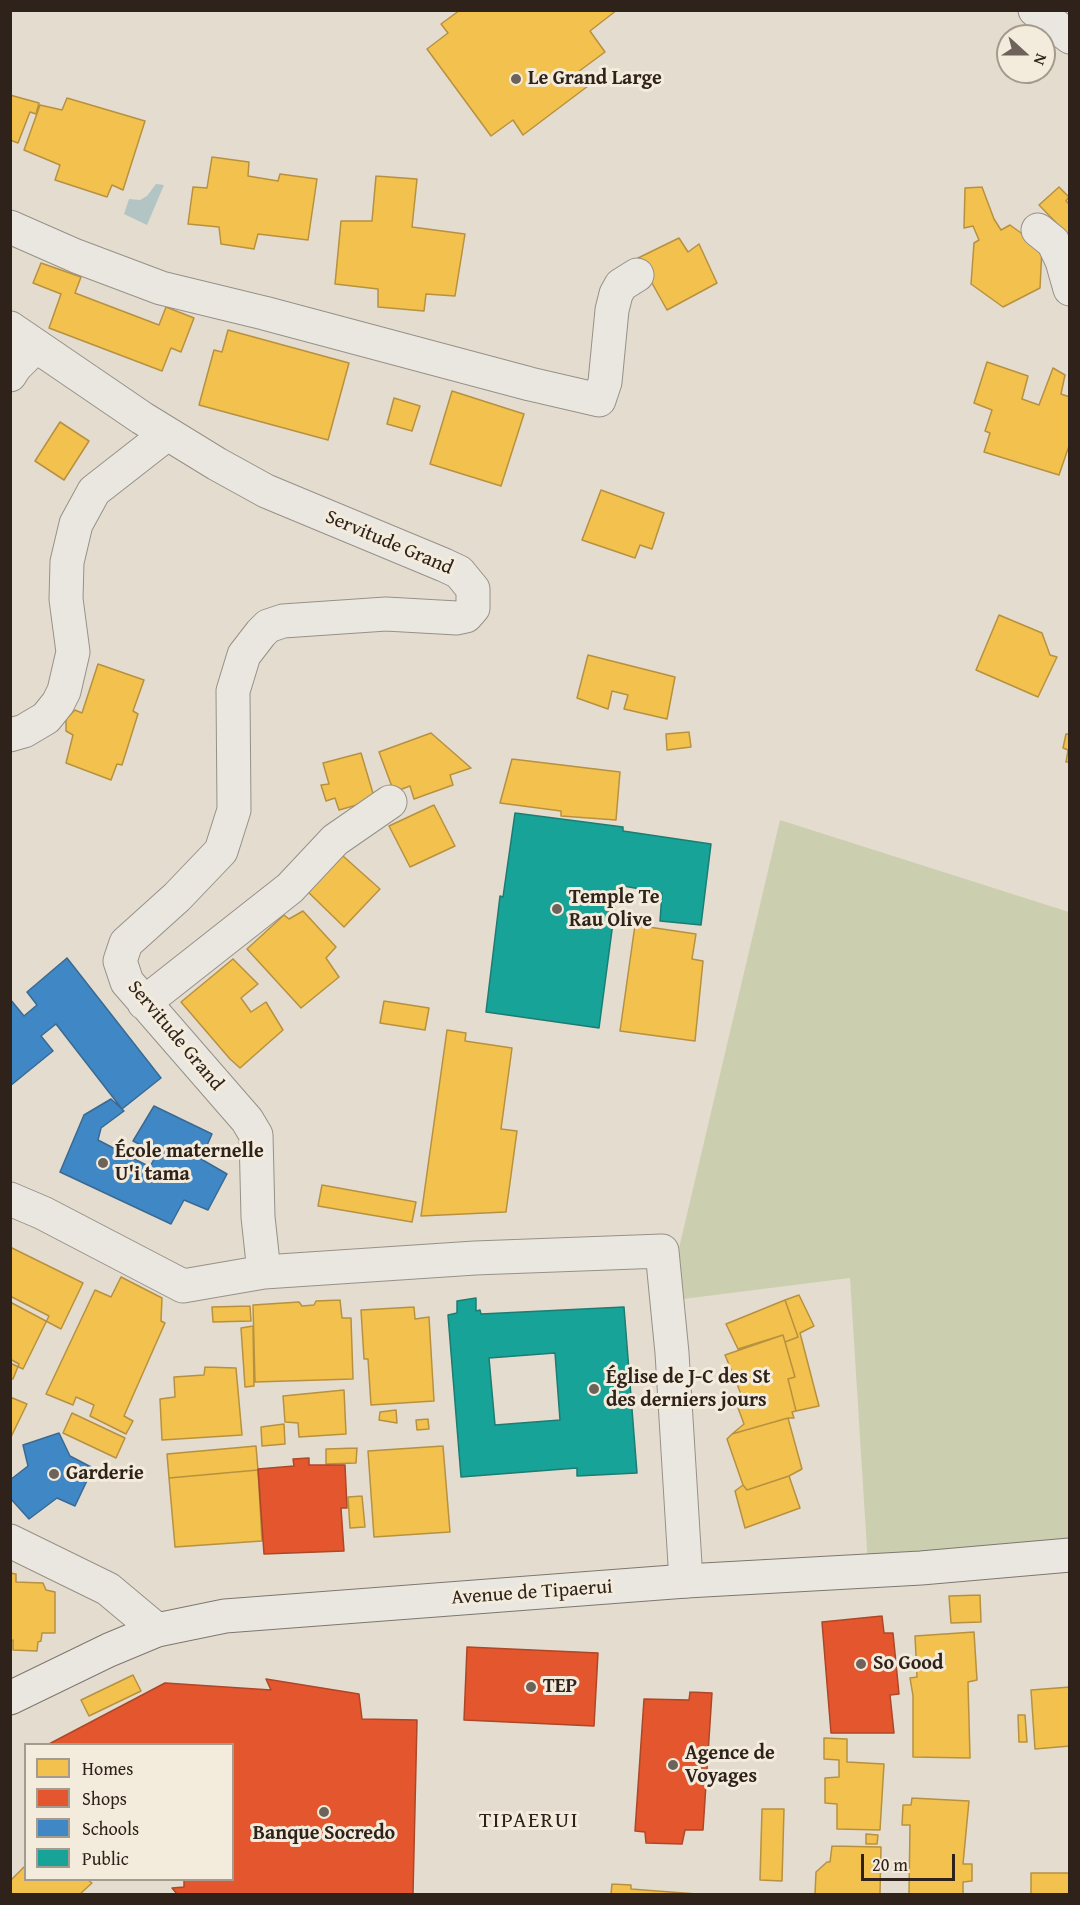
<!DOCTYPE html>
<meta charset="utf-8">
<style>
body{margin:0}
#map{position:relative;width:1080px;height:1905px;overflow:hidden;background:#e4ddcf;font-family:"Gentium Book Plus",serif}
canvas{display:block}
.frame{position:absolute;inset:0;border:12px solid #2e221b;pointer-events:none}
.legend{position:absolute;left:24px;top:1743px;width:210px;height:138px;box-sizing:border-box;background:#f3ebdb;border:2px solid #a49b8e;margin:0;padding:8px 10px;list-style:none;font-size:18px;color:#2e221b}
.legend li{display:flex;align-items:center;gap:12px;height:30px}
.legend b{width:30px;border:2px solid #a49b8e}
.north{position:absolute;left:996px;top:24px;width:60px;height:60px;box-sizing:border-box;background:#f3ebdb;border:2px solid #a49b8e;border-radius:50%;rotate:111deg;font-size:16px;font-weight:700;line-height:24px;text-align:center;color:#2e221b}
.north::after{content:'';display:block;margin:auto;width:21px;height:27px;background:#6e635a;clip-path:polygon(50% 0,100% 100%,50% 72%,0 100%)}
.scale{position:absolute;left:861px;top:1854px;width:94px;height:27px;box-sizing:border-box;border:3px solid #2e221b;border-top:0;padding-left:8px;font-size:18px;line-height:21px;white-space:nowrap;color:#2e221b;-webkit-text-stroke:4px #f3ebdb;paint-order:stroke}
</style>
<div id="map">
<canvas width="1080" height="1905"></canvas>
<div class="frame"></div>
<ul class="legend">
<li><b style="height:16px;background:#f2c14e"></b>Homes</li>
<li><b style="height:16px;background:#e4572e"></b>Shops</li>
<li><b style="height:16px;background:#3f88c5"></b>Schools</li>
<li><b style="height:16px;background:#17a398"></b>Public</li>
</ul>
<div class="north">N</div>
<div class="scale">20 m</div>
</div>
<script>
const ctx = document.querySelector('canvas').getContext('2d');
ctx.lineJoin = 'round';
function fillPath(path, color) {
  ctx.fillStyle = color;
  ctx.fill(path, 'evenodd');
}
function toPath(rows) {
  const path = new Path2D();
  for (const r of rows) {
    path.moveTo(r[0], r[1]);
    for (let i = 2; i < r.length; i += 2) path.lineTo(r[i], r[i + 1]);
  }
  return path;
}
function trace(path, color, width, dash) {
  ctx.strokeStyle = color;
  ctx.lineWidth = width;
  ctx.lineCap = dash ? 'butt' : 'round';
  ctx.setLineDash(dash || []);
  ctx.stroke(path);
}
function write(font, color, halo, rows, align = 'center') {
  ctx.font = font + ' "Gentium Book Plus",serif';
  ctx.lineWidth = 6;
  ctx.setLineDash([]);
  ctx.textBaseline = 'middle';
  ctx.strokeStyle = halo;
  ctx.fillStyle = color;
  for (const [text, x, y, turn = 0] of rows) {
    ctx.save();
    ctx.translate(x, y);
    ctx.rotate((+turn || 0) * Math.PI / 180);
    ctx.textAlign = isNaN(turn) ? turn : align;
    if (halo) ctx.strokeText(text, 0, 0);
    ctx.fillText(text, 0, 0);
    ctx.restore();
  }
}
fillPath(toPath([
 [780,820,1069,912,1069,1550,868,1566,850,1278,683,1299,679,1248]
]), '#ccceb0');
fillPath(toPath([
 [156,184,164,185,147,225,124,214,129,199,140,200,147,196]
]), '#b2c4c4');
const homes = toPath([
 [460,10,617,10,590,31,605,52,578,72,588,86,523,135,513,120,491,136,427,49,448,33,441,24,460,10],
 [10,95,39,103,36,114,30,112,18,143,10,140,10,95],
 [67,98,145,121,123,190,112,185,107,197,55,180,60,165,24,150,40,105,62,110,67,98],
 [212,157,249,162,248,176,278,181,280,174,317,179,308,240,258,234,254,249,221,244,219,227,188,224,193,187,207,188,212,157],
 [376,176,417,179,412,227,465,234,455,296,426,294,424,311,378,307,378,289,335,284,341,221,372,221,376,176],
 [982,187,994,219,1001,230,1010,225,1042,248,1040,288,1003,307,971,284,974,243,979,240,973,226,964,228,965,188,982,187],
 [1059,187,1069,197,1066,201,1070,205,1070,237,1039,205,1059,187],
 [679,238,688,252,699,244,717,283,667,310,638,258,679,238],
 [41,263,81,277,75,293,159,325,166,307,194,318,181,352,171,348,162,371,49,328,61,294,33,283,41,263],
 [228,330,349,363,328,440,199,405,214,350,222,352,228,330],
 [987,362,1028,376,1022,399,1039,405,1053,368,1065,375,1061,394,1070,397,1070,443,1059,475,984,452,990,433,985,431,992,410,974,403,987,362],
 [452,391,524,414,501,486,430,464,452,391],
 [394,398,420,406,412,431,387,424,394,398],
 [60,422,89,441,64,480,35,461,60,422],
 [601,490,664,513,652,549,640,545,635,558,582,540,601,490],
 [999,615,1042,633,1050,655,1057,657,1038,697,976,670,999,615],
 [588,655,675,677,667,719,624,709,628,695,612,691,608,709,577,698,588,655],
 [98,664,144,680,133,711,138,714,122,765,117,764,111,780,66,763,73,735,66,731,66,719,75,710,82,713,98,664],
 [689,732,691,747,667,750,666,734,689,732],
 [431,733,471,768,450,775,453,785,414,799,410,786,394,792,379,752,431,733],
 [1066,734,1070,734,1070,762,1066,762,1068,750,1063,748,1066,734],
 [361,753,375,800,339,810,335,798,326,801,321,785,329,784,323,763,361,753],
 [512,759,620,772,616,820,561,816,561,811,500,803,512,759],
 [434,805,455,846,410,867,389,826,434,805],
 [343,856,380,889,344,927,306,890,343,856],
 [303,911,336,947,326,958,339,977,301,1008,247,949,284,915,289,919,303,911],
 [635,925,696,934,692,959,703,961,695,1041,620,1031,635,925],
 [233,959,258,984,241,998,251,1012,266,1002,283,1030,240,1068,230,1059,181,1002,233,959],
 [384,1001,429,1008,425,1030,380,1023,384,1001],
 [447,1030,466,1033,465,1041,512,1048,501,1129,517,1131,506,1212,421,1216,447,1030],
 [322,1185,416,1202,412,1222,318,1206,322,1185],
 [10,1247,83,1283,61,1329,10,1302,10,1247],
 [121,1277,162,1298,161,1321,165,1323,124,1416,133,1421,126,1434,90,1416,94,1405,76,1397,73,1405,46,1394,95,1290,111,1297,121,1277],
 [799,1295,814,1326,800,1333,819,1406,796,1411,788,1379,795,1377,785,1342,798,1337,785,1300,799,1295],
 [10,1296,49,1316,23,1369,10,1363,10,1296],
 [340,1300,342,1318,351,1318,353,1379,255,1382,253,1305,299,1302,302,1306,314,1305,316,1301,340,1300],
 [785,1300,798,1337,785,1342,783,1335,738,1349,726,1324,785,1300],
 [250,1306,251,1321,213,1322,212,1307,250,1306],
 [414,1307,415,1319,429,1317,434,1401,371,1405,368,1359,364,1359,361,1310,414,1307],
 [253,1326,254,1386,245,1387,241,1328,253,1326],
 [783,1335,795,1377,788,1379,796,1411,792,1412,794,1418,788,1418,732,1434,744,1424,734,1397,741,1394,725,1355,783,1335],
 [10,1359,19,1364,13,1379,10,1378,10,1359],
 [205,1367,236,1368,242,1435,162,1440,160,1399,175,1397,174,1377,204,1375,205,1367],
 [344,1390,346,1434,299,1437,298,1423,285,1422,283,1396,344,1390],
 [10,1397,27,1404,10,1439,10,1397],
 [396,1410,397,1423,379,1420,380,1412,396,1410],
 [72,1413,125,1438,116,1458,63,1433,72,1413],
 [788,1418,802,1469,789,1476,747,1490,743,1485,727,1439,732,1434,788,1418],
 [428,1419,429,1429,417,1430,416,1420,428,1419],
 [284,1424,285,1444,262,1446,261,1427,284,1424],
 [256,1446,258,1470,169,1478,167,1454,256,1446],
 [443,1446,450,1532,374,1537,368,1451,443,1446],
 [357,1448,356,1463,326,1464,326,1449,357,1448],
 [258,1470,262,1541,175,1547,169,1478,258,1470],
 [789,1476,800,1508,745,1528,735,1491,743,1485,747,1490,789,1476],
 [362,1496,365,1527,350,1528,348,1497,362,1496],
 [10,1573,16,1574,16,1582,43,1583,46,1590,55,1592,55,1633,42,1633,41,1641,38,1642,37,1651,13,1650,13,1640,10,1641,10,1573],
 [980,1595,981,1622,951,1623,949,1596,980,1595],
 [974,1632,977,1680,968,1682,970,1758,913,1757,913,1696,910,1678,917,1677,915,1636,974,1632],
 [133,1675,141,1691,89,1716,81,1700,133,1675],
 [1070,1687,1070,1746,1035,1749,1031,1690,1070,1687],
 [1018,1715,1025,1715,1027,1742,1019,1742,1018,1715],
 [824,1738,847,1739,847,1762,884,1764,880,1830,837,1829,837,1804,825,1803,825,1778,839,1777,839,1760,824,1759,824,1738],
 [912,1798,969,1801,963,1864,972,1864,972,1881,963,1882,963,1894,909,1894,910,1825,902,1825,903,1805,911,1805,912,1798],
 [762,1809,784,1809,782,1881,760,1880,762,1809],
 [866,1834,878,1835,877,1844,866,1844,866,1834],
 [832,1846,881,1847,880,1894,815,1894,816,1872,827,1862,830,1862,832,1846],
 [26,1865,26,1880,88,1880,92,1883,80,1894,10,1894,10,1881,26,1865],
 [1031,1873,1070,1873,1070,1894,1031,1894,1031,1873],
 [612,1884,631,1885,631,1889,697,1894,611,1894,612,1884]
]);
fillPath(homes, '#f2c14e');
trace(homes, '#b7913f', 1.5);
const shops = toPath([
 [309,1458,309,1465,345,1465,347,1508,341,1508,344,1551,264,1554,258,1469,294,1466,293,1459,309,1458],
 [882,1616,884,1633,893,1633,899,1694,890,1695,894,1733,831,1733,822,1622,882,1616],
 [467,1647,598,1653,594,1726,464,1720,467,1647],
 [266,1679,359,1694,362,1719,417,1720,413,1894,177,1894,172,1888,184,1887,184,1880,232,1880,232,1744,49,1744,165,1683,271,1690,266,1679],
 [690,1692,712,1693,703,1830,685,1830,682,1844,646,1843,645,1832,635,1831,644,1699,689,1700,690,1692]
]);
fillPath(shops, '#e4572e');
trace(shops, '#ad4728', 1.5);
const schools = toPath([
 [67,958,161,1078,122,1109,56,1024,41,1036,53,1051,10,1086,10,999,24,1016,37,1005,27,992,67,958],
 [111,1099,124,1111,101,1128,98,1140,150,1167,157,1153,133,1141,154,1106,212,1134,201,1159,227,1174,208,1210,184,1200,171,1224,60,1172,84,1115,111,1099],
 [59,1433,70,1456,93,1468,75,1506,57,1498,29,1519,10,1498,10,1480,28,1466,23,1445,59,1433]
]);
fillPath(schools, '#3f88c5');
trace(schools, '#3a6992', 1.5);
const public = toPath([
 [515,813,623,827,623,831,711,844,701,925,660,921,662,893,618,885,599,1028,486,1012,500,896,503,897,515,813],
 [476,1298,476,1311,480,1310,481,1314,624,1307,637,1473,577,1476,577,1468,461,1477,448,1315,457,1313,457,1301,476,1298],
 [555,1353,560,1420,495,1425,489,1358,555,1353]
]);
fillPath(public, '#17a398');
trace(public, '#1e7c72', 1.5);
const street = toPath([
 [1035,10,1070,37],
 [10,227,76,256,161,288,264,313,530,384,599,400,605,382,612,310,616,294,621,285,637,275],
 [1038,230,1053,242,1062,261,1070,289],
 [10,328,142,418,217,464,266,491,444,565,459,572,473,589,473,608,466,616,457,618,386,614,283,621,268,626,261,633,244,655,233,691,234,810,221,851,177,897,126,943,120,961,127,982,247,1120,256,1135,258,1217,264,1272,475,1258,662,1251,672,1353,686,1581],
 [10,375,15,367,36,346],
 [10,735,24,731,46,718,58,703,64,691,73,652,66,599,67,562,76,524,94,491,167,434],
 [144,1003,290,888,335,840,390,802],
 [10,1199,43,1213,183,1286,264,1272],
 [10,1541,108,1589,157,1630]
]);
const secondary = toPath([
 [10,1698,109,1650,157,1630,225,1616,686,1581,921,1568,1070,1555]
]);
trace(street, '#969188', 35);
trace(secondary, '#7d776f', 35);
trace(street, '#eae6e0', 33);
trace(secondary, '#eae6e0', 33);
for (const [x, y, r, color] of [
 [516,79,6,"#6e635a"],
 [557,909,6,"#6e635a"],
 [103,1163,6,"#6e635a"],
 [594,1389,6,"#6e635a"],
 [54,1474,6,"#6e635a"],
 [861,1664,6,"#6e635a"],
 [531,1687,6,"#6e635a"],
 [673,1765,6,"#6e635a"],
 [324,1812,6,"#6e635a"]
]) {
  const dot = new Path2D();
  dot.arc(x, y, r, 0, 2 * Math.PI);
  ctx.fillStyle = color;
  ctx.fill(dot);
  trace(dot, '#f3ebdb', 2);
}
write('bold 20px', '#2e221b', '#f3ebdb', [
 ["Le Grand Large",528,79],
 ["Temple Te",569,898],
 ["Rau Olive",569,921],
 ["École maternelle",115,1152],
 ["U'i tama",115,1175],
 ["Église de J-C des St",606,1378],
 ["des derniers jours",606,1401],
 ["Garderie",66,1474],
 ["So Good",873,1664],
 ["TEP",543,1687],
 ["Agence de",685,1754],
 ["Voyages",685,1777],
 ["Banque Socredo",324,1834,"center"]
], 'left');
write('20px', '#2e221b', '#f3ebdb', [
 ["Servitude Grand",389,543,23],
 ["Servitude Grand",175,1036,50],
 ["Avenue de Tipaerui",532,1593,-4]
]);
ctx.letterSpacing = '1.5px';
write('22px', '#2e221b', '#f3ebdb', [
 ["TIPAERUI",529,1821]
]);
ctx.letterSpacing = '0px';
</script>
